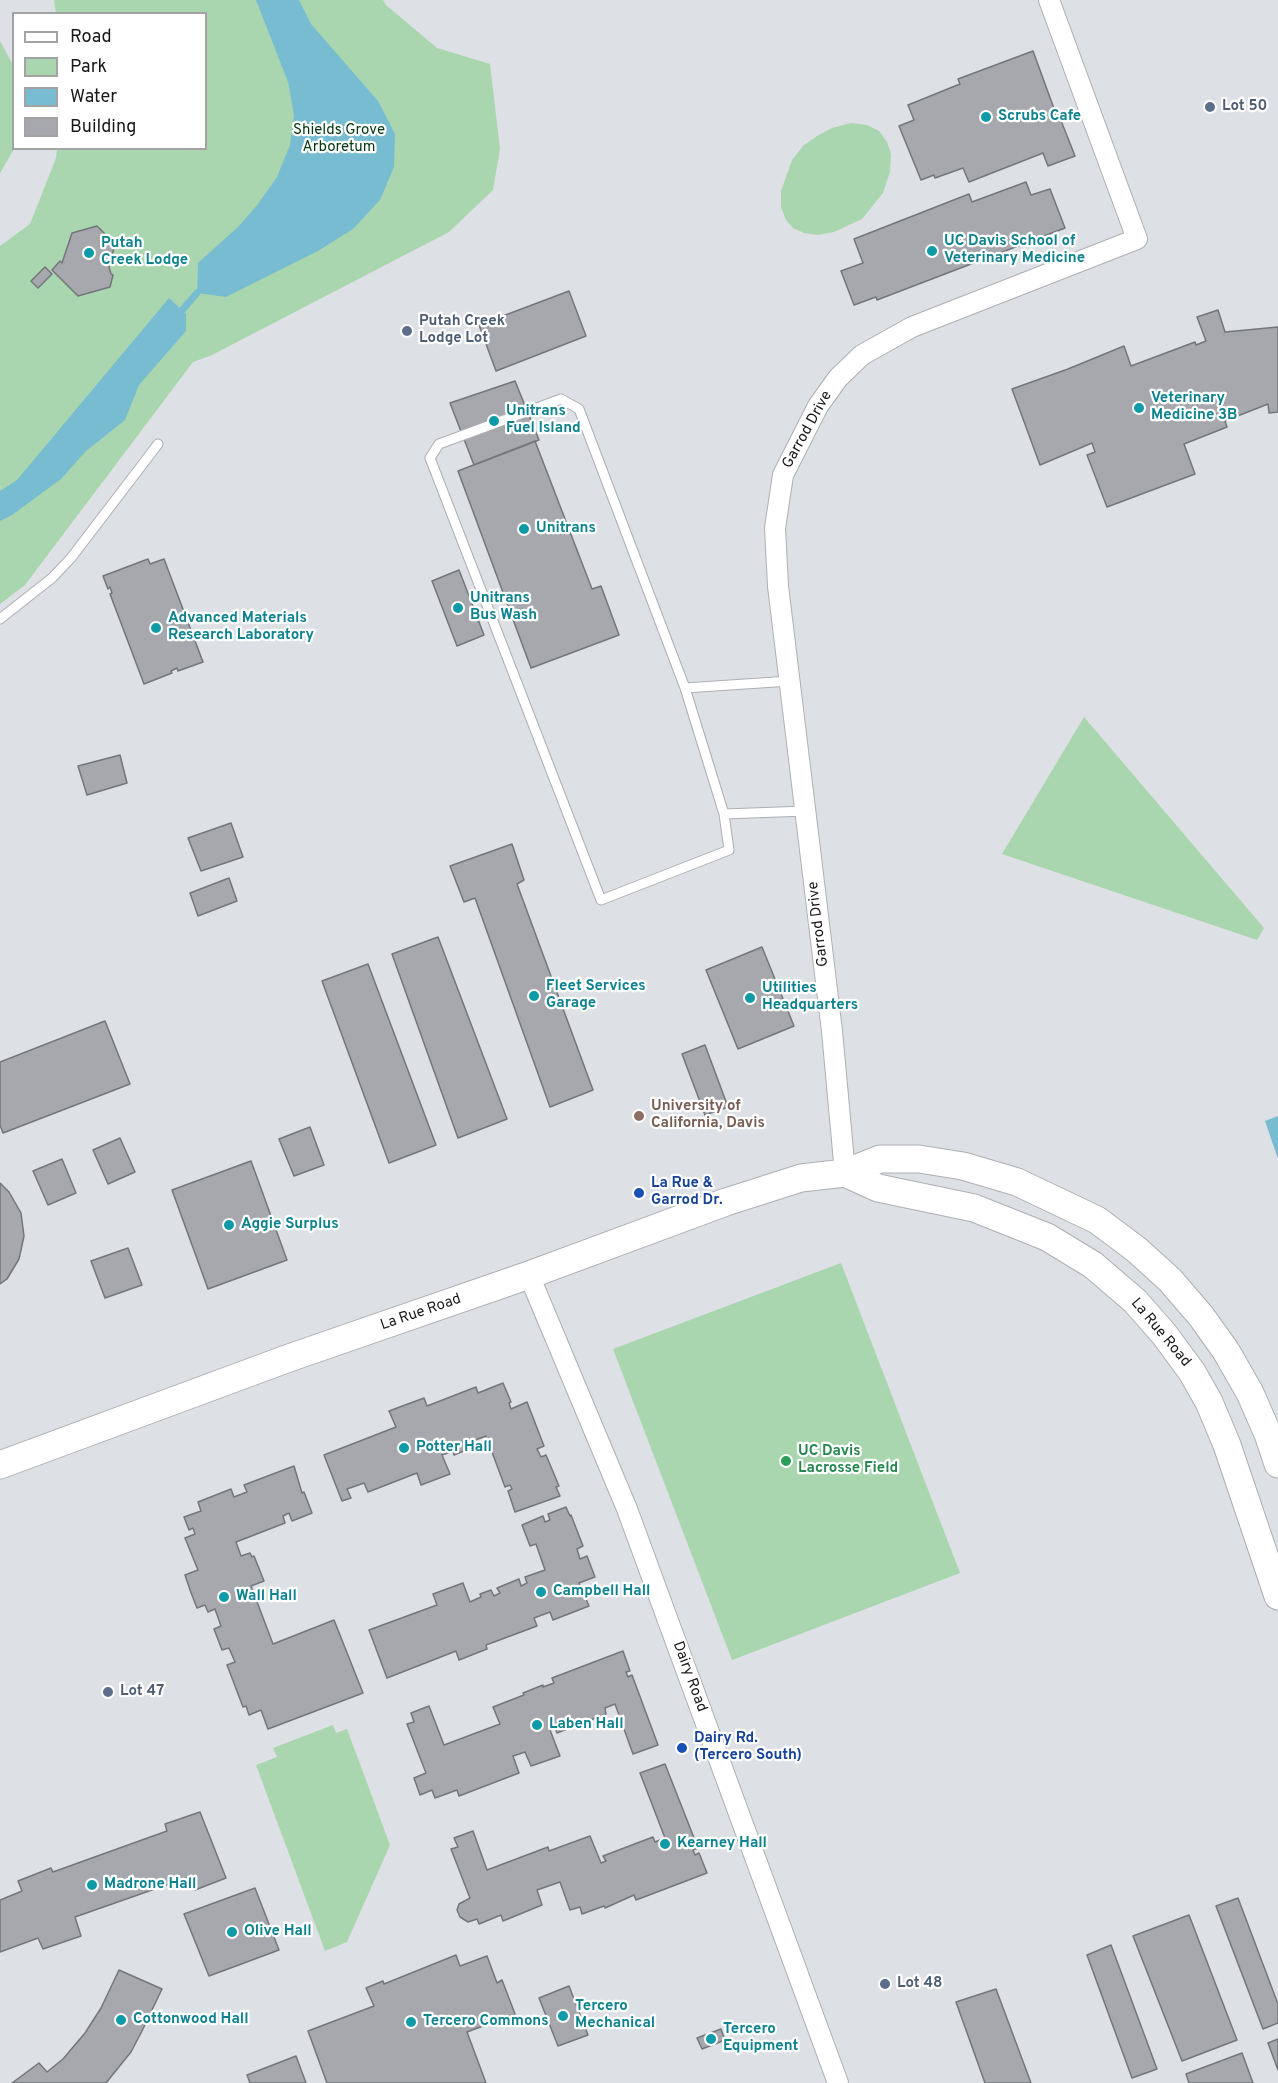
<!DOCTYPE html>
<style>
body{margin:0}
#map{position:relative;width:1278px;height:2083px;overflow:hidden;background:#dde0e5;font-family:Overpass,sans-serif}
canvas{display:block}
.legend{position:absolute;left:12px;top:12px;width:195px;height:138px;box-sizing:border-box;background:#fff;border:2px solid #a3a3a4;margin:0;padding:8px 10px;list-style:none;font-size:18px;color:#18191b}
.legend li{display:flex;align-items:center;gap:12px;height:30px}
.legend b{width:30px;border:2px solid #a3a3a4}
</style>
<div id="map">
<canvas width="1278" height="2083"></canvas>
<ul class="legend">
<li><b style="height:8px;background:#fff"></b>Road</li>
<li><b style="height:16px;background:#a9d6ae"></b>Park</li>
<li><b style="height:16px;background:#78bcd2"></b>Water</li>
<li><b style="height:16px;background:#a6a8ad"></b>Building</li>
</ul>
</div>
<script>
const ctx = document.querySelector('canvas').getContext('2d');
ctx.lineJoin = 'round';
function fillPath(path, color) {
  ctx.fillStyle = color;
  ctx.fill(path, 'evenodd');
}
function toPath(rows) {
  const path = new Path2D();
  for (const r of rows) {
    path.moveTo(r[0], r[1]);
    for (let i = 2; i < r.length; i += 2) path.lineTo(r[i], r[i + 1]);
  }
  return path;
}
function trace(path, color, width, dash) {
  ctx.strokeStyle = color;
  ctx.lineWidth = width;
  ctx.lineCap = dash ? 'butt' : 'round';
  ctx.setLineDash(dash || []);
  ctx.stroke(path);
}
function write(font, color, halo, rows, align = 'center') {
  ctx.font = font + ' Overpass,sans-serif';
  ctx.lineWidth = 4.5;
  ctx.setLineDash([]);
  ctx.textBaseline = 'middle';
  ctx.strokeStyle = halo;
  ctx.fillStyle = color;
  for (const [text, x, y, turn = 0] of rows) {
    ctx.save();
    ctx.translate(x, y);
    ctx.rotate((+turn || 0) * Math.PI / 180);
    ctx.textAlign = isNaN(turn) ? turn : align;
    if (halo) ctx.strokeText(text, 0, 0);
    ctx.fillText(text, 0, 0);
    ctx.restore();
  }
}
fillPath(toPath([
 [54,0,383,0,386,5,437,48,490,64,500,149,493,190,449,232,212,355,193,362,25,585,0,604,0,246,30,224,56,158,57,149,206,148,206,14,56,13],
 [0,41,13,65,14,149,0,173],
 [851,123,867,125,879,131,887,142,891,154,890,172,883,193,862,219,834,232,818,235,804,233,793,228,786,220,781,207,781,191,792,160,803,146,817,136,832,128],
 [1084,717,1264,928,1257,940,1002,854],
 [841,1263,960,1573,732,1660,613,1349],
 [333,1725,336,1733,347,1729,390,1845,347,1942,325,1951,256,1765,277,1757,273,1748]
]), '#a9d6ae');
fillPath(toPath([
 [256,0,299,0,311,24,378,101,395,134,394,167,380,200,353,229,318,251,226,297,197,293,198,263,239,226,258,204,277,177,290,145,294,115,288,82],
 [169,298,186,314,186,331,139,385,125,420,86,451,61,479,12,515,0,521,0,491,17,480],
 [1278,1116,1278,1159,1265,1121]
]), '#78bcd2');
trace(toPath([
 [177,316,197,293]
]), '#78bcd2', 7);
const building = toPath([
 [1033,51,1056,114,1058,113,1075,156,1048,166,1043,153,969,182,963,168,935,178,934,175,921,180,899,126,914,120,908,105,960,84,958,79,1033,51],
 [1026,182,1031,195,1050,189,1065,228,877,300,876,297,854,305,841,271,863,263,854,239,969,194,972,202,1026,182],
 [97,226,115,244,109,267,111,274,113,275,110,287,78,296,52,270,60,261,62,263,72,233,97,226],
 [45,267,52,274,38,288,31,281,45,267],
 [569,291,586,336,496,371,479,325,569,291],
 [1218,310,1225,332,1278,327,1278,412,1269,413,1268,404,1225,421,1227,427,1184,444,1195,474,1107,507,1087,455,1095,452,1092,443,1040,465,1012,389,1068,369,1124,346,1131,366,1195,342,1196,345,1206,341,1197,317,1218,310],
 [515,381,539,440,474,465,450,403,515,381],
 [535,441,592,589,601,586,619,635,531,668,458,471,535,441],
 [148,559,150,564,164,559,203,662,178,671,177,668,171,671,172,673,144,684,110,594,112,593,110,587,108,589,103,576,148,559],
 [459,570,484,635,457,646,432,581,459,570],
 [120,755,127,783,87,795,78,766,120,755],
 [231,823,243,857,201,871,188,838,231,823],
 [512,844,524,880,517,884,593,1090,550,1107,475,898,464,902,450,866,512,844],
 [229,878,237,901,198,916,190,893,229,878],
 [438,937,507,1119,458,1138,392,954,438,937],
 [762,947,794,1026,738,1049,706,970,762,947],
 [368,964,436,1145,389,1163,322,981,368,964],
 [105,1021,130,1084,3,1133,0,1125,0,1062,105,1021],
 [705,1045,728,1107,705,1115,682,1054,705,1045],
 [310,1127,324,1165,294,1176,279,1139,310,1127],
 [120,1138,135,1172,108,1184,93,1150,120,1138],
 [62,1159,76,1193,48,1205,33,1171,62,1159],
 [251,1161,287,1260,208,1289,172,1190,251,1161],
 [0,1183,9,1192,21,1213,24,1236,19,1259,7,1279,0,1284,0,1183],
 [128,1248,142,1285,105,1298,91,1261,128,1248],
 [503,1383,511,1402,509,1403,511,1409,527,1402,544,1446,537,1449,541,1457,546,1455,559,1486,556,1487,560,1496,515,1512,508,1491,512,1489,510,1485,505,1487,486,1436,470,1442,469,1439,463,1442,466,1450,454,1455,453,1451,442,1455,450,1474,421,1485,417,1473,368,1492,364,1483,347,1489,351,1498,342,1501,324,1455,396,1427,389,1411,424,1398,427,1406,476,1387,478,1393,503,1383],
 [294,1466,302,1493,304,1492,312,1513,292,1521,289,1513,283,1516,285,1523,236,1542,241,1556,250,1553,252,1557,254,1556,264,1581,251,1586,273,1644,334,1620,363,1693,268,1729,261,1710,249,1715,246,1706,243,1707,227,1665,235,1662,229,1648,222,1650,214,1629,221,1626,215,1609,208,1612,205,1605,197,1608,190,1590,185,1575,198,1570,185,1538,195,1534,193,1528,189,1530,184,1517,201,1511,198,1502,231,1489,234,1497,247,1492,244,1485,294,1466],
 [566,1507,570,1516,571,1515,583,1546,577,1549,580,1559,587,1556,595,1577,579,1583,589,1606,553,1620,550,1612,534,1618,537,1626,486,1645,487,1649,459,1660,456,1651,387,1678,369,1630,437,1605,433,1594,463,1583,470,1602,481,1597,480,1594,491,1590,494,1596,500,1593,497,1588,519,1579,521,1586,527,1583,525,1577,545,1570,536,1544,530,1546,522,1525,543,1516,545,1522,550,1520,548,1514,566,1507],
 [623,1651,630,1671,626,1672,628,1677,632,1675,658,1745,633,1754,615,1704,605,1708,606,1714,557,1733,555,1728,550,1730,560,1756,531,1766,525,1752,513,1756,519,1773,459,1796,457,1790,435,1798,432,1790,420,1795,414,1778,426,1773,407,1724,414,1722,411,1713,429,1706,444,1745,500,1724,493,1707,524,1695,523,1693,543,1685,543,1687,554,1683,552,1678,623,1651],
 [665,1764,698,1848,693,1850,695,1855,699,1853,707,1873,636,1900,634,1895,605,1908,604,1906,582,1914,580,1907,570,1910,560,1882,537,1890,542,1905,503,1921,501,1915,479,1924,477,1919,468,1922,460,1917,457,1910,459,1904,470,1898,451,1849,458,1847,454,1838,473,1831,487,1870,548,1847,549,1851,590,1836,601,1863,606,1861,603,1856,653,1837,655,1842,665,1838,640,1773,665,1764],
 [200,1812,226,1878,195,1890,189,1877,75,1917,81,1936,43,1949,38,1938,0,1952,0,1900,22,1891,18,1881,51,1868,53,1872,167,1831,165,1824,200,1812],
 [255,1888,279,1950,209,1976,184,1914,255,1888],
 [1238,1898,1278,2004,1278,2023,1263,2029,1216,1906,1238,1898],
 [1189,1915,1237,2040,1182,2061,1133,1936,1189,1915],
 [1111,1945,1157,2069,1132,2078,1087,1955,1111,1945],
 [456,1955,460,1966,487,1956,497,1983,502,1980,515,2014,467,2032,486,2083,327,2083,308,2031,374,2006,366,1988,383,1981,384,1984,456,1955],
 [119,1970,162,1989,142,2031,131,2052,106,2083,12,2083,39,2063,47,2072,63,2059,85,2033,101,2008,119,1970],
 [569,1986,588,2035,558,2046,539,1998,569,1986],
 [996,1989,1031,2083,985,2083,956,2002,996,1989],
 [721,2029,725,2040,702,2049,697,2038,721,2029],
 [1278,2039,1278,2070,1268,2043,1278,2039],
 [1242,2053,1253,2083,1189,2083,1186,2074,1242,2053],
 [296,2056,306,2083,250,2083,247,2075,296,2056]
]);
fillPath(building, '#a6a8ad');
trace(building, '#73767a', 1.5);
const lane = toPath([
 [561,399,579,409,685,688,724,814,729,850,601,900,430,458,439,444,561,399],
 [0,619,52,578,71,558,158,444],
 [685,688,790,681],
 [724,814,806,811]
]);
const street = toPath([
 [845,1173,832,1031,778,586,775,528,783,475,818,406,838,378,862,355,912,327,1137,239,1049,0],
 [529,1275,627,1509,838,2083]
]);
const secondary = toPath([
 [845,1173,878,1188,974,1208,1047,1237,1093,1265,1135,1301,1164,1334,1192,1372,1209,1402,1227,1445,1278,1596],
 [0,1465,289,1358,529,1275,726,1202,801,1178,845,1173,880,1159,919,1159,963,1166,1017,1182,1097,1220,1137,1250,1170,1280,1201,1316,1226,1351,1250,1393,1268,1434,1278,1464]
]);
trace(lane, '#adafb4', 11);
trace(street, '#adafb4', 22);
trace(secondary, '#adafb4', 29);
trace(lane, '#fff', 9);
trace(street, '#fff', 20);
trace(secondary, '#fff', 27);
for (const [x, y, r, color] of [
 [1210,107,6,"#5c6f8a"],
 [986,117,6,"#0f9aa8"],
 [932,251,6,"#0f9aa8"],
 [89,253,6,"#0f9aa8"],
 [407,331,6,"#5c6f8a"],
 [1139,408,6,"#0f9aa8"],
 [494,421,6,"#0f9aa8"],
 [524,529,6,"#0f9aa8"],
 [458,608,6,"#0f9aa8"],
 [156,628,6,"#0f9aa8"],
 [534,996,6,"#0f9aa8"],
 [750,998,6,"#0f9aa8"],
 [639,1116,6,"#8d6e63"],
 [639,1193,6,"#1a4fb4"],
 [229,1225,6,"#0f9aa8"],
 [404,1448,6,"#0f9aa8"],
 [786,1461,6,"#2e9e5b"],
 [541,1592,6,"#0f9aa8"],
 [224,1597,6,"#0f9aa8"],
 [108,1692,6,"#5c6f8a"],
 [537,1725,6,"#0f9aa8"],
 [682,1748,6,"#1a4fb4"],
 [665,1844,6,"#0f9aa8"],
 [92,1885,6,"#0f9aa8"],
 [232,1932,6,"#0f9aa8"],
 [885,1984,6,"#5c6f8a"],
 [563,2016,6,"#0f9aa8"],
 [121,2020,6,"#0f9aa8"],
 [411,2022,6,"#0f9aa8"],
 [711,2039,6,"#0f9aa8"]
]) {
  const dot = new Path2D();
  dot.arc(x, y, r, 0, 2 * Math.PI);
  ctx.fillStyle = color;
  ctx.fill(dot);
  trace(dot, '#fff', 2);
}
write('bold 15px', '#4e5e75', '#fff', [
 ["Lot 50",1222,107],
 ["Putah Creek",419,322],
 ["Lodge Lot",419,339],
 ["Lot 47",120,1692],
 ["Lot 48",897,1984]
], 'left');
write('bold 15px', '#0d838f', '#fff', [
 ["Scrubs Cafe",998,117],
 ["UC Davis School of",944,242],
 ["Veterinary Medicine",944,259],
 ["Putah",101,244],
 ["Creek Lodge",101,261],
 ["Veterinary",1151,399],
 ["Medicine 3B",1151,416],
 ["Unitrans",506,412],
 ["Fuel Island",506,429],
 ["Unitrans",536,529],
 ["Unitrans",470,599],
 ["Bus Wash",470,616],
 ["Advanced Materials",168,619],
 ["Research Laboratory",168,636],
 ["Fleet Services",546,987],
 ["Garage",546,1004],
 ["Utilities",762,989],
 ["Headquarters",762,1006],
 ["Aggie Surplus",241,1225],
 ["Potter Hall",416,1448],
 ["Campbell Hall",553,1592],
 ["Wall Hall",236,1597],
 ["Laben Hall",549,1725],
 ["Kearney Hall",677,1844],
 ["Madrone Hall",104,1885],
 ["Olive Hall",244,1932],
 ["Tercero",575,2007],
 ["Mechanical",575,2024],
 ["Cottonwood Hall",133,2020],
 ["Tercero Commons",423,2022],
 ["Tercero",723,2030],
 ["Equipment",723,2047]
], 'left');
write('15px', '#003711', '#fff', [
 ["Shields Grove",339,131],
 ["Arboretum",339,148]
]);
write('15px', '#18191b', '#fff', [
 ["Garrod Drive",808,430,-61],
 ["Garrod Drive",819,924,-97],
 ["La Rue Road",421,1313,-19],
 ["La Rue Road",1160,1333,50],
 ["Dairy Road",689,1677,70]
]);
write('bold 15px', '#785e54', '#fff', [
 ["University of",651,1107],
 ["California, Davis",651,1124]
], 'left');
write('bold 15px', '#164399', '#fff', [
 ["La Rue &",651,1184],
 ["Garrod Dr.",651,1201],
 ["Dairy Rd.",694,1739],
 ["(Tercero South)",694,1756]
], 'left');
write('bold 15px', '#27864d', '#fff', [
 ["UC Davis",798,1452],
 ["Lacrosse Field",798,1469]
], 'left');
</script>
